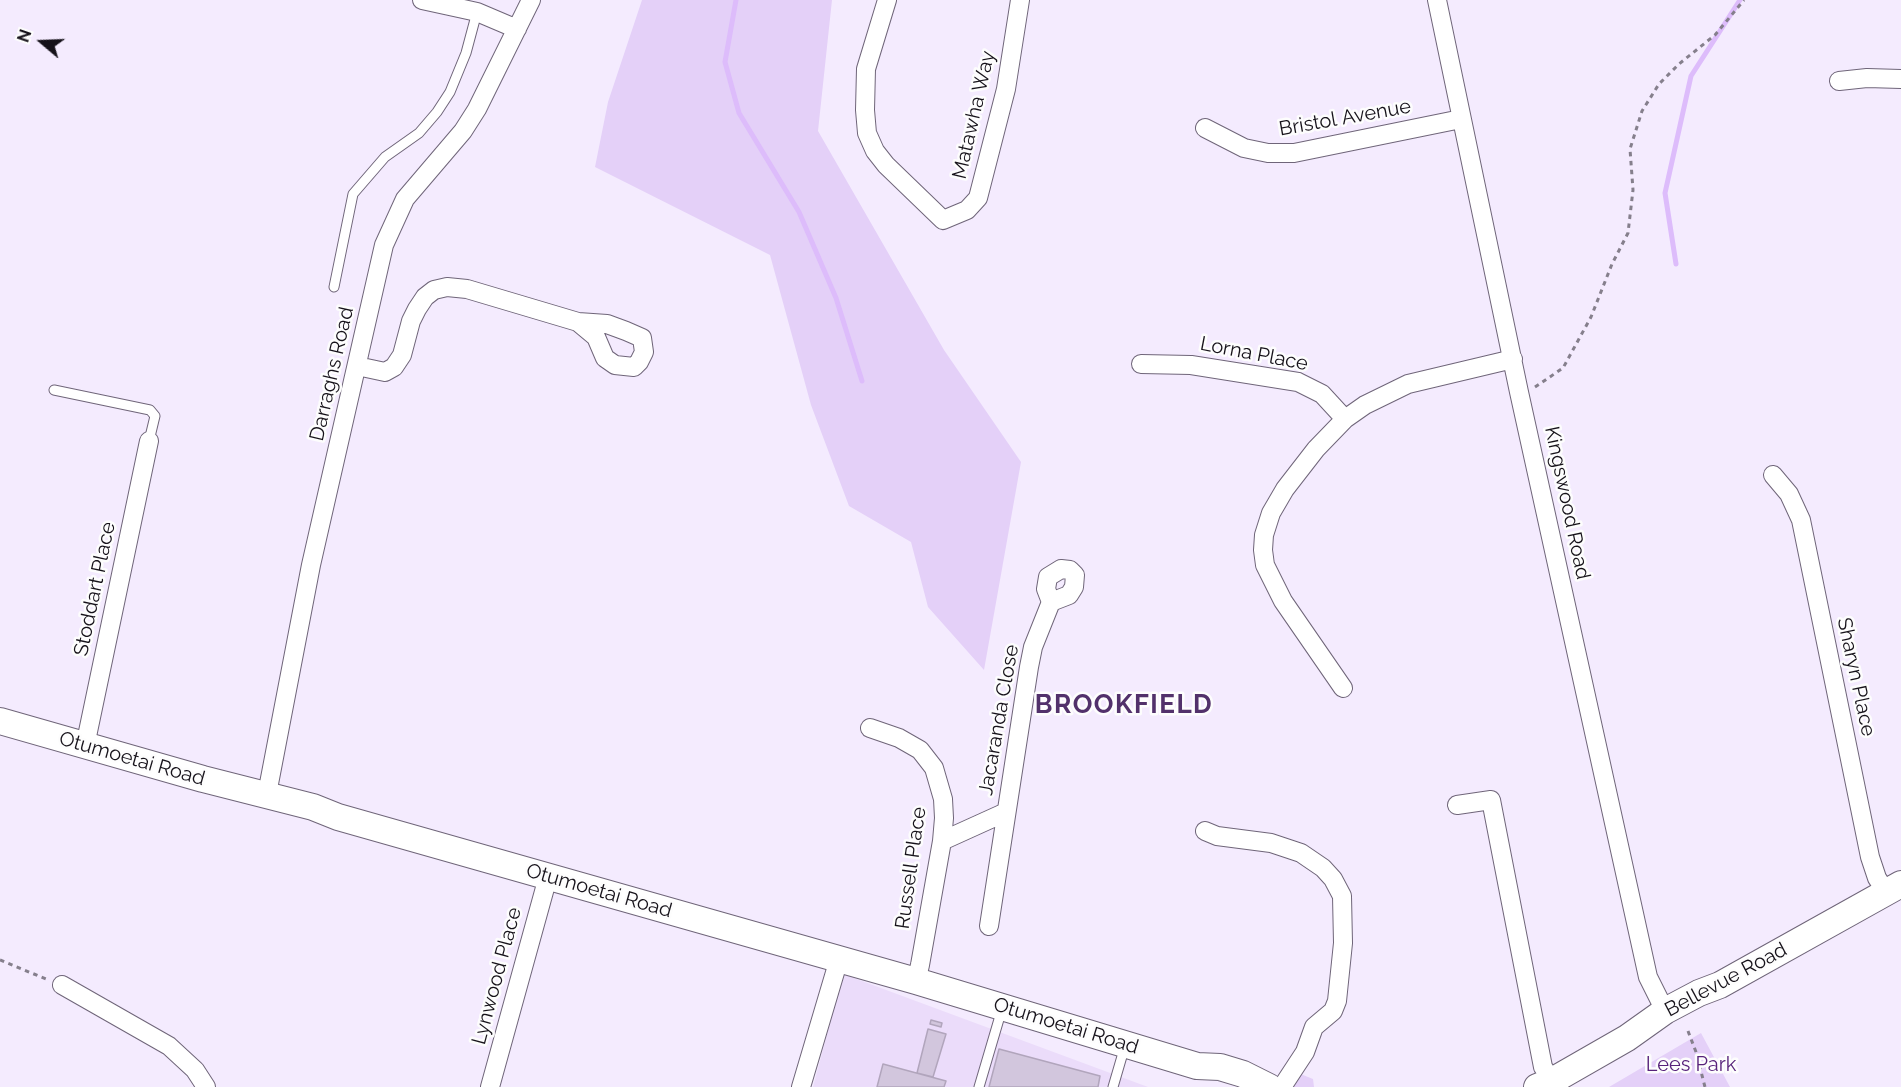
<!DOCTYPE html>
<style>
body{margin:0}
#map{position:relative;width:1901px;height:1087px;overflow:hidden;background:#f4ebfe;font-family:Raleway,sans-serif}
canvas{display:block}
.north{position:absolute;left:12px;top:12px;width:60px;height:60px;-webkit-text-stroke:4px #fdfdfd;paint-order:stroke;rotate:289deg;font-size:16px;font-weight:700;line-height:24px;text-align:center;color:#16121a}
.north::after{content:'';display:block;margin:auto;width:21px;height:27px;background:#16121a;clip-path:polygon(50% 0,100% 100%,50% 72%,0 100%)}
</style>
<div id="map">
<canvas width="1901" height="1087"></canvas>
<div class="north">N</div>
</div>
<script>
const ctx = document.querySelector('canvas').getContext('2d');
ctx.lineJoin = 'round';
function fillPath(path, color) {
  ctx.fillStyle = color;
  ctx.fill(path, 'evenodd');
}
function toPath(rows) {
  const path = new Path2D();
  for (const r of rows) {
    path.moveTo(r[0], r[1]);
    for (let i = 2; i < r.length; i += 2) path.lineTo(r[i], r[i + 1]);
  }
  return path;
}
function trace(path, color, width, dash) {
  ctx.strokeStyle = color;
  ctx.lineWidth = width;
  ctx.lineCap = dash ? 'butt' : 'round';
  ctx.setLineDash(dash || []);
  ctx.stroke(path);
}
function write(font, color, halo, rows, align = 'center') {
  ctx.font = font + ' Raleway,sans-serif';
  ctx.lineWidth = 5;
  ctx.setLineDash([]);
  ctx.textBaseline = 'middle';
  ctx.strokeStyle = halo;
  ctx.fillStyle = color;
  for (const [text, x, y, turn = 0] of rows) {
    ctx.save();
    ctx.translate(x, y);
    ctx.rotate((+turn || 0) * Math.PI / 180);
    ctx.textAlign = isNaN(turn) ? turn : align;
    if (halo) ctx.strokeText(text, 0, 0);
    ctx.fillText(text, 0, 0);
    ctx.restore();
  }
}
fillPath(toPath([
 [843,974,1148,1087,813,1087]
]), '#ebdcfa');
fillPath(toPath([
 [642,0,832,0,818,131,944,350,1021,462,984,670,928,607,911,542,849,506,811,405,770,255,595,167,608,102],
 [1701,1033,1730,1087,1609,1087],
 [1298,1073,1313,1079,1314,1087,1292,1087]
]), '#e4d0f8');
trace(toPath([
 [736,0,725,62,739,113,799,212,836,298,862,381],
 [1676,264,1665,193,1691,76,1740,0]
]), '#ddbcfb', 5);
const building = toPath([
 [931,1020,942,1023,941,1027,930,1024,931,1020],
 [928,1029,946,1034,933,1077,917,1073,928,1029],
 [999,1049,1100,1076,1098,1087,989,1087,999,1049],
 [883,1064,946,1081,944,1087,877,1087,883,1064]
]);
fillPath(building, '#d2c6dd');
trace(building, '#b1a5bc', 1.5);
const lane = toPath([
 [334,287,353,194,385,157,419,133,437,112,450,92,466,53,477,12],
 [54,390,150,410,155,416,149,441],
 [979,1087,1002,1009],
 [1113,1087,1125,1046]
]);
const street = toPath([
 [422,0,477,12,517,29],
 [887,0,866,69,865,110,867,133,875,151,886,165,943,220,967,210,978,198,1006,89,1020,0],
 [1437,0,1519,392,1648,977,1665,1011],
 [1839,81,1867,78,1901,79],
 [1205,128,1244,148,1268,153,1294,153,1461,119],
 [1141,364,1191,365,1298,382,1322,394,1345,419],
 [357,366,385,372,394,367,402,355,411,321,417,309,425,297,434,290,447,287,467,289,578,322,607,324,626,331,642,338,644,352,639,362,634,367,615,365,605,358,596,337,578,322],
 [1773,475,1789,494,1801,520,1870,857,1877,878,1886,892],
 [1343,688,1283,601,1265,565,1263,550,1264,535,1271,513,1285,489,1316,449,1345,419,1365,405,1408,384,1513,359],
 [870,728,899,738,920,750,934,768,943,799,944,818,942,841,920,965,916,981],
 [85,746,149,441],
 [267,794,311,565,384,245,405,199,463,131,477,109,531,0],
 [1457,805,1491,800,1543,1067,1552,1081],
 [1205,831,1217,836,1271,843,1301,853,1323,868,1333,879,1342,896,1343,943,1337,1001,1333,1011,1314,1027,1305,1052,1282,1087],
 [942,841,1006,812],
 [989,926,1029,667,1033,647,1051,602,1046,589,1048,577,1061,569,1070,570,1075,575,1074,587,1069,595,1051,602],
 [62,985,169,1046,195,1070,206,1087],
 [490,1087,548,877],
 [801,1087,839,959]
]);
const secondary = toPath([
 [0,721,203,779,313,807,338,817,916,981,1197,1066,1220,1067,1243,1074,1269,1087],
 [1537,1087,1552,1081,1627,1038,1665,1011,1699,993,1720,985,1901,884]
]);
trace(lane, '#6f6579', 11);
trace(street, '#6f6579', 20);
trace(secondary, '#6f6579', 28);
trace(toPath([
 [1535,387,1563,368,1591,317,1612,264,1628,233,1633,190,1630,149,1642,111,1659,84,1679,64,1715,35,1744,0],
 [0,960,46,979],
 [1688,1031,1696,1052,1705,1087]
]), '#857f8c', 3, [4.5, 4.5]);
trace(lane, '#fff', 9);
trace(street, '#fff', 18);
trace(secondary, '#fff', 26);
write('20px', '#16121a', '#fdfdfd', [
 ["Matawha Way",974,115,-77],
 ["Bristol Avenue",1345,118,-10],
 ["Lorna Place",1254,354,11],
 ["Darraghs Road",332,374,-77],
 ["Kingswood Road",1567,503,78],
 ["Stoddart Place",95,589,-78],
 ["Sharyn Place",1856,677,78],
 ["Jacaranda Close",999,720,-80],
 ["Otumoetai Road",132,759,16],
 ["Russell Place",911,868,-82],
 ["Otumoetai Road",599,891,16],
 ["Lynwood Place",497,976,-75],
 ["Bellevue Road",1726,980,-28],
 ["Otumoetai Road",1066,1026,17]
]);
write('20px', '#57227b', '#fdfdfd', [
 ["Lees Park",1691,1065]
]);
ctx.letterSpacing = '1.5px';
write('bold 26px', '#52316b', '#fdfdfd', [
 ["BROOKFIELD",1124,705]
]);
ctx.letterSpacing = '0px';
</script>
